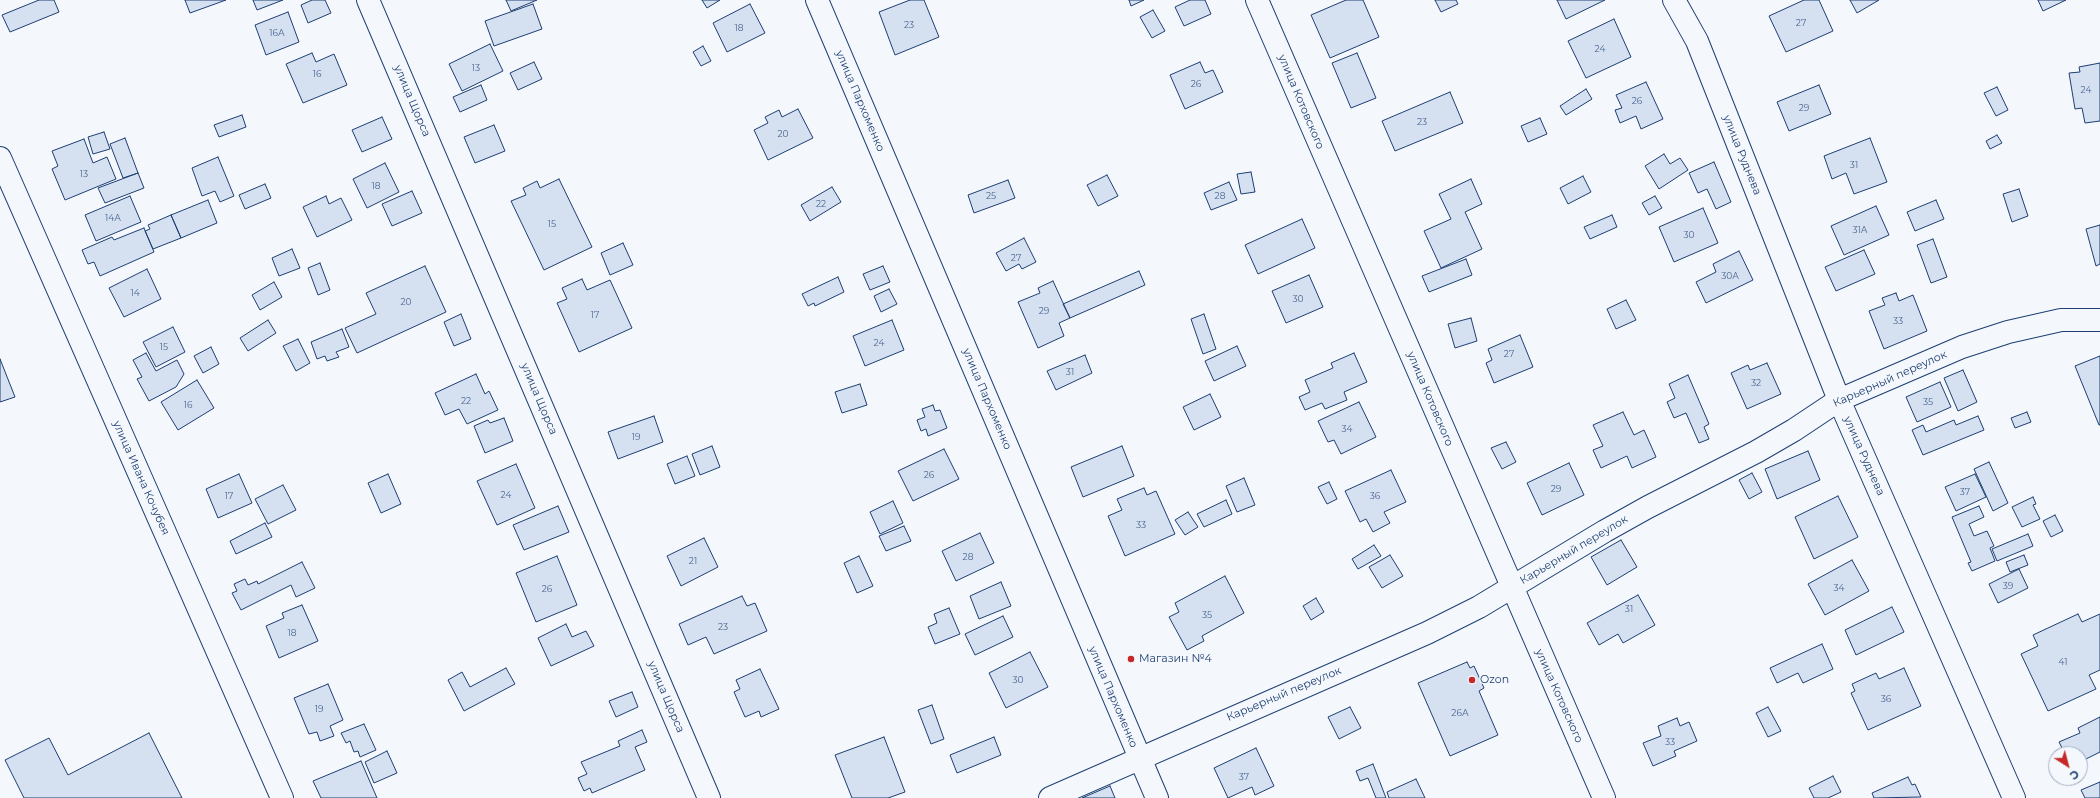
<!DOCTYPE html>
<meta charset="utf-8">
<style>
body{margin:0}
#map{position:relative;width:2100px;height:798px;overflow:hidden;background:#f4f7fb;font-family:Montserrat,sans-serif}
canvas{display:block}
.north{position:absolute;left:2048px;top:746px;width:40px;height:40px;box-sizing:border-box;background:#f4f7fb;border:1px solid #9eadc5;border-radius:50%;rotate:144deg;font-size:11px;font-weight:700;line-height:16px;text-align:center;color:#1d3f73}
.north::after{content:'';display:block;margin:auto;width:14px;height:18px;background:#c62828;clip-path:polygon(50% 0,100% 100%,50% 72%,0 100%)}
</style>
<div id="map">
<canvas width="2100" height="798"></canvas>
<div class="north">С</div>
</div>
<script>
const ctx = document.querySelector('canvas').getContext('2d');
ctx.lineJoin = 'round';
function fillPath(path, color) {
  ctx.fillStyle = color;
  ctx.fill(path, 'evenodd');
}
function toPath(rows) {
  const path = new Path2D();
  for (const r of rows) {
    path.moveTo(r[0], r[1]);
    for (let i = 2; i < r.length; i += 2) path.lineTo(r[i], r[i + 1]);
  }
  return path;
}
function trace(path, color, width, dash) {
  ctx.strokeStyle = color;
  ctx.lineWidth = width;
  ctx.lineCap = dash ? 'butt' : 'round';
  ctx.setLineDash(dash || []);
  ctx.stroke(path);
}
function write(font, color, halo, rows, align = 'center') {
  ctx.font = font + ' Montserrat,sans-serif';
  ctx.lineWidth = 3;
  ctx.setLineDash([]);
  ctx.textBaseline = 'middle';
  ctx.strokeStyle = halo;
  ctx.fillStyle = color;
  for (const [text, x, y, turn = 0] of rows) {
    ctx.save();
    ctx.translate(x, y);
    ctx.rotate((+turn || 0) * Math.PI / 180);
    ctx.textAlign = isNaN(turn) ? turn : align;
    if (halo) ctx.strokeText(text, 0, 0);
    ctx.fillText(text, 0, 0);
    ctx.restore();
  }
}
const building = toPath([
 [39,0,54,0,59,12,10,32,2,15,39,0],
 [185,0,226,0,190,13,185,0],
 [253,0,283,0,257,10,253,0],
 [312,0,325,0,331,13,308,23,301,5,312,0],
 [506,0,537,0,511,11,506,0],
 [702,0,720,0,707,8,702,0],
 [910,0,924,0,939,37,895,55,879,12,910,0],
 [1129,0,1144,0,1131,6,1129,0],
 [1190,0,1205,0,1211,14,1184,26,1175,7,1190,0],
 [1346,0,1363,0,1379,37,1330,58,1311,15,1346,0],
 [1435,0,1456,0,1458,4,1441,12,1435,0],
 [1557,0,1605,0,1566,19,1557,0],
 [1804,0,1819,0,1833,31,1786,52,1769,16,1804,0],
 [1850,0,1879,0,1857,13,1850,0],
 [2038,0,2066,0,2043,11,2038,0],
 [533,4,542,29,494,46,485,21,533,4],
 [750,4,765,33,727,52,713,23,750,4],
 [1153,10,1165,31,1152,38,1140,17,1153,10],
 [288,12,299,42,266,55,255,25,288,12],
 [1614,19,1631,57,1586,78,1568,41,1614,19],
 [490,44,503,71,462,91,449,64,490,44],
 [703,46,711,61,701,66,693,52,703,46],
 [312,53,316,62,334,54,347,85,303,103,286,64,312,53],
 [1357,53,1376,98,1351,108,1332,63,1357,53],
 [534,62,542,79,518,90,510,73,534,62],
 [1200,62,1205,73,1213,70,1223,92,1185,109,1170,75,1200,62],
 [2100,63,2100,121,2085,123,2082,108,2075,109,2069,73,2080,72,2079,67,2100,63],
 [1646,82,1663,119,1641,129,1636,116,1620,123,1615,110,1622,108,1616,95,1646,82],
 [481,85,487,100,460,112,453,97,481,85],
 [1819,85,1831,114,1789,131,1777,102,1819,85],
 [1997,87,2008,110,1996,116,1984,93,1997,87],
 [1586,89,1592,99,1566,115,1560,106,1586,89],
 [1450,92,1463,123,1395,151,1382,121,1450,92],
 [798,109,813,138,768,160,754,130,768,123,765,117,779,110,782,117,798,109],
 [242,115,246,127,219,137,214,125,242,115],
 [382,117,392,139,362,152,352,130,382,117],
 [1540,118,1547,134,1528,142,1521,126,1540,118],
 [494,125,505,151,475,163,464,137,494,125],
 [104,132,110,149,93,154,88,137,104,132],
 [1997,135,2002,143,1990,149,1986,141,1997,135],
 [125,138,138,173,123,178,110,144,125,138],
 [1870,138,1887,182,1854,194,1846,173,1832,179,1824,156,1870,138],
 [84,139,93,163,107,157,116,179,65,200,52,169,58,166,52,151,84,139],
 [1664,154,1670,164,1680,158,1688,170,1659,189,1645,166,1664,154],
 [218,157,234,196,220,202,215,191,202,196,192,168,218,157],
 [1714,162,1731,202,1716,209,1707,189,1698,193,1689,173,1714,162],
 [385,163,399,192,367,208,353,179,385,163],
 [1251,172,1255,192,1241,194,1237,174,1251,172],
 [138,173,144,188,105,203,98,188,138,173],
 [1107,175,1118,196,1098,206,1087,185,1107,175],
 [1583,176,1591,192,1568,204,1560,188,1583,176],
 [559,179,592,247,544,270,511,201,526,195,523,188,537,181,540,188,559,179],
 [1471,179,1482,204,1465,212,1482,249,1441,268,1424,231,1451,219,1439,194,1471,179],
 [1008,180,1015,198,974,213,968,195,1008,180],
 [1229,182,1237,200,1211,210,1204,193,1229,182],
 [265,184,271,198,245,209,239,195,265,184],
 [832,187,841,202,810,221,801,205,832,187],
 [2019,189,2028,216,2012,222,2003,194,2019,189],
 [412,191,422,213,392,226,382,204,412,191],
 [130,196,141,222,96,241,85,215,130,196],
 [326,196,329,204,341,198,352,220,317,237,303,207,326,196],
 [1655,196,1662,208,1649,215,1642,203,1655,196],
 [208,200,217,223,181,238,171,215,208,200],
 [1936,200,1944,219,1915,231,1907,212,1936,200],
 [1876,206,1889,235,1844,255,1831,226,1876,206],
 [1703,208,1718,243,1674,262,1659,227,1703,208],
 [171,215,181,238,153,249,145,231,150,229,148,225,171,215],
 [1612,215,1617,227,1590,239,1584,227,1612,215],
 [1302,219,1315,248,1258,274,1245,245,1302,219],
 [2100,225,2100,264,2096,266,2086,229,2100,225],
 [144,228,154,252,100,276,94,262,88,264,82,250,112,237,114,240,144,228],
 [1024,238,1036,262,1022,269,1019,264,1006,271,996,253,1024,238],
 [1933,239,1947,277,1931,283,1917,245,1933,239],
 [623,243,633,265,610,275,601,253,623,243],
 [292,249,300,268,279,276,272,258,292,249],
 [1864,250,1875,274,1836,291,1825,267,1864,250],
 [1739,251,1753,280,1706,303,1696,282,1716,272,1713,264,1739,251],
 [1466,259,1472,275,1429,292,1422,276,1466,259],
 [320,263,330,290,318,295,308,268,320,263],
 [425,266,446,312,357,353,345,328,376,314,366,293,425,266],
 [883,266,890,282,870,290,863,274,883,266],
 [147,269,161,299,124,317,109,288,147,269],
 [1139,271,1145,285,1070,318,1063,304,1139,271],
 [1309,275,1323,307,1286,323,1272,291,1309,275],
 [838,277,844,292,815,306,814,303,808,306,802,294,838,277],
 [582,279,587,290,610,280,632,328,579,352,557,303,567,299,562,288,582,279],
 [1053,281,1070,318,1059,323,1064,336,1038,348,1018,302,1040,293,1038,288,1053,281],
 [274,282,282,297,260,310,252,295,274,282],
 [889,289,897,304,881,312,874,296,889,289],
 [1896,293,1899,301,1913,295,1927,331,1884,349,1869,311,1885,305,1882,298,1896,293],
 [1626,300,1636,320,1616,329,1607,309,1626,300],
 [461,314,471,339,454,346,444,322,461,314],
 [1204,314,1216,349,1203,354,1191,319,1204,314],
 [1471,318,1477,341,1455,348,1448,324,1471,318],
 [268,320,276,333,248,351,240,338,268,320],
 [892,320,904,350,865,366,853,336,892,320],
 [173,327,185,352,156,367,143,342,173,327],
 [342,329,349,347,336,352,339,357,327,361,325,356,317,359,311,342,342,329],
 [1520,335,1533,367,1494,383,1486,363,1492,360,1488,349,1520,335],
 [298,339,310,363,296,371,283,346,298,339],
 [1237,346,1246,366,1214,381,1205,361,1237,346],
 [211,347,219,364,203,373,194,356,211,347],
 [146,353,156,371,177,360,184,374,176,387,149,401,137,379,142,377,133,360,146,353],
 [1354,353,1367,382,1344,392,1347,400,1325,409,1322,403,1305,410,1299,397,1310,392,1305,380,1333,368,1331,363,1354,353],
 [1085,355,1092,373,1056,390,1047,371,1085,355],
 [2100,356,2100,425,2099,425,2075,366,2100,356],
 [0,359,15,397,0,402,0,359],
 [1767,363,1781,394,1747,409,1731,373,1748,365,1750,370,1767,363],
 [1963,370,1977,402,1958,411,1944,378,1963,370],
 [476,374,485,394,489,391,498,410,467,424,459,409,445,415,435,393,476,374],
 [1688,375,1709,424,1704,427,1709,439,1699,443,1686,413,1674,418,1667,402,1675,398,1669,384,1688,375],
 [197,380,214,408,178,430,161,402,197,380],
 [1940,382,1951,407,1917,422,1906,397,1940,382],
 [860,384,867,405,842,413,835,392,860,384],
 [1210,394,1221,417,1194,430,1183,407,1210,394],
 [1359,402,1376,437,1341,454,1334,440,1328,442,1318,421,1359,402],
 [933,405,935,411,940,410,947,428,928,436,926,429,921,431,917,420,925,417,922,409,933,405],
 [1623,412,1634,435,1644,430,1656,457,1632,468,1627,456,1601,468,1593,450,1603,446,1593,425,1623,412],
 [2027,412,2031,422,2015,428,2011,418,2027,412],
 [654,416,663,442,618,459,608,432,654,416],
 [1978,416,1984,430,1923,455,1912,430,1923,425,1926,432,1954,420,1956,425,1978,416],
 [504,418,513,441,485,453,474,426,488,420,490,423,504,418],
 [1506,442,1516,462,1502,469,1491,448,1506,442],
 [712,446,720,467,700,475,692,454,712,446],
 [1122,446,1134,476,1083,497,1071,467,1122,446],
 [944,449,959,479,913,501,898,471,944,449],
 [1808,451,1820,480,1777,499,1765,469,1808,451],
 [687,456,695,476,675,484,667,464,687,456],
 [1989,462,2008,503,1993,511,1974,469,1989,462],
 [1569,463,1584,495,1542,515,1527,483,1569,463],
 [516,464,535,508,497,525,477,481,516,464],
 [1391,470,1406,502,1384,512,1390,523,1373,532,1366,519,1360,522,1345,491,1391,470],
 [1752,473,1762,492,1749,499,1739,480,1752,473],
 [239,474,252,503,218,518,206,489,239,474],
 [388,474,401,504,381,513,368,483,388,474],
 [1975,474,1986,497,1956,511,1945,487,1975,474],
 [1244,478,1255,505,1237,512,1226,486,1244,478],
 [1329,482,1337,499,1327,504,1318,487,1329,482],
 [283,485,296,510,268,524,255,499,283,485],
 [1144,488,1147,495,1156,491,1175,534,1125,556,1108,516,1122,510,1117,499,1144,488],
 [1838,496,1858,537,1814,559,1795,517,1838,496],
 [2033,497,2036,504,2033,505,2040,519,2022,527,2012,507,2033,497],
 [1226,500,1232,514,1204,527,1197,514,1226,500],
 [893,501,903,523,880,534,870,512,893,501],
 [558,506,569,532,524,550,513,525,558,506],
 [1979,506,1984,517,1969,524,1974,536,1987,531,1994,546,1990,548,1995,561,1972,571,1968,563,1971,562,1952,517,1979,506],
 [1188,512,1198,527,1185,535,1175,520,1188,512],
 [2055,515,2063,531,2051,537,2043,521,2055,515],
 [265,523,272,537,236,554,230,541,265,523],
 [904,526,911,541,886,551,879,536,904,526],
 [980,533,994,563,956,581,942,551,980,533],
 [2028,534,2033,546,1997,561,1992,549,2028,534],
 [704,538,718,567,681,586,667,556,704,538],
 [1621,540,1637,567,1607,585,1591,557,1621,540],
 [1374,545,1381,556,1358,569,1352,559,1374,545],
 [1390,555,1403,576,1382,588,1369,567,1390,555],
 [2024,555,2028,565,2010,572,2006,562,2024,555],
 [557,556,577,605,536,622,516,573,557,556],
 [859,556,873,586,857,593,844,563,859,556],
 [1852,560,1869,591,1825,615,1808,584,1852,560],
 [302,562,315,588,296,597,291,585,241,610,232,593,237,591,234,584,245,579,248,585,257,581,258,584,302,562],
 [2019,569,2028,588,1998,603,1989,584,2019,569],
 [1225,576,1244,613,1202,636,1204,641,1187,650,1169,617,1179,612,1175,603,1225,576],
 [1001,582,1011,606,979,619,970,596,1001,582],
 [1638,595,1655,625,1623,643,1618,634,1599,645,1587,623,1638,595],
 [742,596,747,606,755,603,767,631,714,654,706,637,688,645,679,624,742,596],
 [1316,598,1324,612,1311,620,1303,606,1316,598],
 [302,605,318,641,279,658,266,626,284,618,282,613,302,605],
 [1892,607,1904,632,1856,655,1845,630,1892,607],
 [949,608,960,634,935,644,928,627,937,623,934,614,949,608],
 [2078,614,2082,622,2100,614,2100,670,2089,675,2096,689,2048,711,2021,654,2038,646,2033,635,2078,614],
 [1003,616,1013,637,975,655,965,634,1003,616],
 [566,624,572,637,586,631,594,646,551,666,538,638,566,624],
 [1822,644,1833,669,1803,683,1798,673,1777,683,1770,668,1822,644],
 [1030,652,1048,687,1006,708,989,673,1030,652],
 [1467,662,1470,668,1474,666,1484,688,1479,691,1498,735,1450,756,1418,683,1467,662],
 [506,668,515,684,464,711,448,680,462,672,470,687,506,668],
 [1904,668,1921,706,1868,730,1851,693,1855,691,1852,684,1876,673,1879,679,1904,668],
 [760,669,779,709,761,717,759,711,745,717,734,692,740,689,736,680,760,669],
 [328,684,343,720,330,726,334,736,320,741,317,732,309,734,294,698,328,684],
 [632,692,638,707,616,717,609,701,632,692],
 [932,705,944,739,931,744,918,710,932,705],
 [1350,707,1361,728,1339,739,1328,717,1350,707],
 [1768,707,1781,731,1768,737,1756,713,1768,707],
 [2100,717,2100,752,2080,762,2080,754,2065,754,2059,742,2080,733,2078,728,2100,717],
 [1677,718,1680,726,1689,722,1697,741,1674,751,1676,756,1653,766,1643,743,1661,736,1658,726,1677,718],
 [364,724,376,750,360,757,358,751,354,752,350,741,346,743,341,733,364,724],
 [642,730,647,742,635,747,645,770,592,793,590,788,584,791,578,778,587,774,581,762,620,746,618,741,642,730],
 [149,733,182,798,24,798,5,760,49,738,68,775,149,733],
 [884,737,905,792,888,798,852,798,835,755,884,737],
 [994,737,1001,755,957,773,950,755,994,737],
 [1256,748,1274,786,1255,795,1252,787,1228,798,1214,768,1256,748],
 [387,751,397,773,374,783,365,762,387,751],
 [361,761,377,798,321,798,313,781,361,761],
 [1373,764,1386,798,1376,798,1368,778,1360,781,1356,771,1373,764],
 [1833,776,1841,792,1828,798,1814,798,1809,788,1833,776],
 [1908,777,1912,785,1915,784,1921,797,1874,798,1872,793,1908,777],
 [1416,779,1425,798,1389,798,1387,792,1416,779],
 [2100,782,2100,798,2085,798,2081,790,2100,782],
 [1110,786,1115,798,1082,798,1110,786]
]);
fillPath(building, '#d5e0f0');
trace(building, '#1d3f73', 1);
const minor = toPath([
 [368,0,709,798],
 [817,0,1157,798],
 [1257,0,1604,798],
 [1674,0,1697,41,1839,400,2014,798],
 [1050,798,1427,633,1479,607,1605,531,1648,507,1756,452,1794,430,1839,400,1962,347,2008,332,2061,320,2100,320]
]);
const tertiary = toPath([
 [0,158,282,798]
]);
trace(minor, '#1d3f73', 24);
trace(tertiary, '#1d3f73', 24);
trace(minor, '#f4f7fb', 22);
trace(tertiary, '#f4f7fb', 22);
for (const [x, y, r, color] of [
 [1131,659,4,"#c62828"],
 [1472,680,4,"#c62828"]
]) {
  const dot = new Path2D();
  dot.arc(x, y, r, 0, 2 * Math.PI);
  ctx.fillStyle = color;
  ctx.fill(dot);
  trace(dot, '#f4f7fb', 1.5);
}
write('9px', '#4b6792', null, [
 ["27",1801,23],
 ["23",909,25],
 ["18",739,28],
 ["16А",277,33],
 ["24",1600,49],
 ["13",476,68],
 ["16",317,74],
 ["26",1196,84],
 ["24",2086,90],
 ["26",1637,101],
 ["29",1804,108],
 ["23",1422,122],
 ["20",783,134],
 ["31",1854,165],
 ["13",84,174],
 ["18",376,186],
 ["25",991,196],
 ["28",1220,196],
 ["22",821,204],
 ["14А",113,218],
 ["15",552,224],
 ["31А",1860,230],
 ["30",1689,235],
 ["27",1016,258],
 ["30А",1730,276],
 ["14",135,293],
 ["30",1298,299],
 ["20",406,302],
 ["29",1044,311],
 ["17",595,315],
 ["33",1898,321],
 ["24",879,343],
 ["15",164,347],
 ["27",1509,354],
 ["31",1070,372],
 ["32",1756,383],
 ["22",466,401],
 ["35",1928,402],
 ["16",188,405],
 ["34",1347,429],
 ["19",636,437],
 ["26",929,475],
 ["29",1556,489],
 ["37",1965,492],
 ["24",506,495],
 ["17",229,496],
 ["36",1375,496],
 ["33",1141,525],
 ["28",968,557],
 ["21",693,561],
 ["39",2008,586],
 ["34",1839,588],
 ["26",547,589],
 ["31",1629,609],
 ["35",1207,615],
 ["23",723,627],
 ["18",292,633],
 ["41",2063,662],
 ["30",1018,680],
 ["36",1886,699],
 ["19",319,709],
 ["26А",1460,713],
 ["33",1670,742],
 ["37",1244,777]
]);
write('11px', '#1d3f73', '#f4f7fb', [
 ["улица Щорса",412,101,67],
 ["улица Пархоменко",860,101,67],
 ["улица Котовского",1301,102,67],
 ["улица Руднева",1742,155,68],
 ["Карьерный переулок",1890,379,-24],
 ["улица Щорса",539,399,67],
 ["улица Пархоменко",987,399,67],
 ["улица Котовского",1430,399,67],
 ["улица Руднева",1864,456,66],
 ["улица Ивана Кочубея",141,478,66],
 ["Карьерный переулок",1574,550,-31],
 ["Карьерный переулок",1284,694,-23],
 ["улица Котовского",1559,696,66],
 ["улица Щорса",666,697,67],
 ["улица Пархоменко",1113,697,67]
]);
write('11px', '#1d3f73', '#f4f7fb', [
 ["Магазин №4",1139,659],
 ["Ozon",1480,680]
], 'left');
</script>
